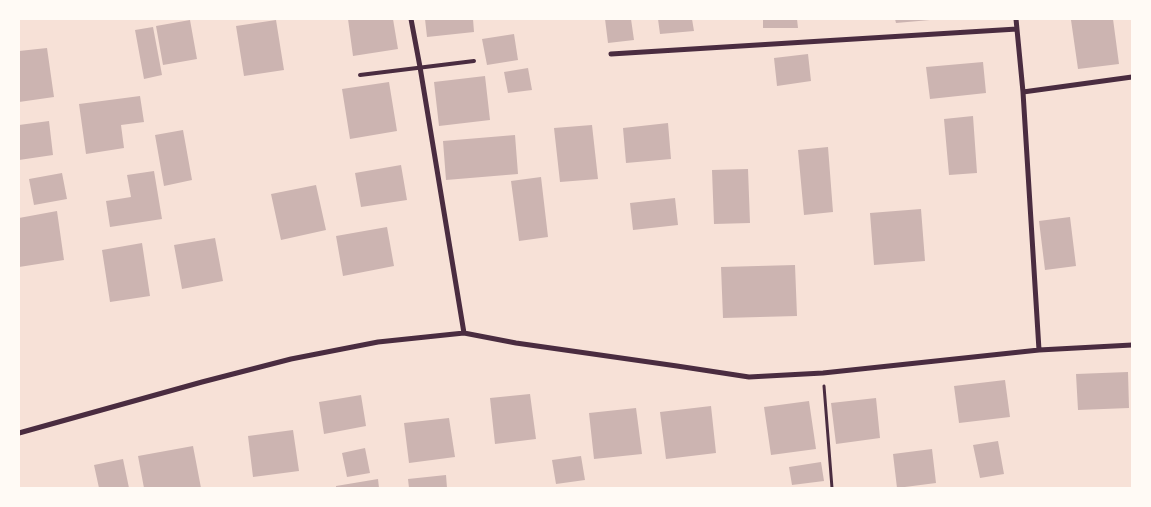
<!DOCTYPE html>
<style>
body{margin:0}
#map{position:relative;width:1151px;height:507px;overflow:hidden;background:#f7e1d7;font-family:"IBM Plex Sans",sans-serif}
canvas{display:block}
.frame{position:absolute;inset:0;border:20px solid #fffaf5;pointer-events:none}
</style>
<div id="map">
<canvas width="1151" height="507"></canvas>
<div class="frame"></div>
</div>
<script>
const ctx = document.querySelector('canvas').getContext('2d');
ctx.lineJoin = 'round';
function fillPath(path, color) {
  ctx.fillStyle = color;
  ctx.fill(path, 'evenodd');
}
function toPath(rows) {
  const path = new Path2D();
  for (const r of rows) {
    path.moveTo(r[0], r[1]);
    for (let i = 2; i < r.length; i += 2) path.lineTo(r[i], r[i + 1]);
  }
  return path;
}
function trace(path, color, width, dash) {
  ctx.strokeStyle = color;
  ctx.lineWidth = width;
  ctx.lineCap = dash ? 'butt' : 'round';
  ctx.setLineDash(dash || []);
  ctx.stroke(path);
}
fillPath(toPath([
 [348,19,393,19,398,49,353,56],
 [425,19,473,19,474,32,427,37],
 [605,19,631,19,634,40,608,43],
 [658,19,692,19,694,31,660,34],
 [763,19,797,19,798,28,763,28],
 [895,19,930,19,930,20,896,23],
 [1080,19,1113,19,1119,64,1078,69,1071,20],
 [190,20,197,59,163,65,156,26],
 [276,20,284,70,244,76,236,26],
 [153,27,162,75,144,79,135,30],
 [514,34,518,60,487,65,482,39],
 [47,48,54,97,19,102,19,51],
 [808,54,811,81,777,86,774,58],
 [983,62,986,93,930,99,926,67],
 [528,68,532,90,508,93,504,72],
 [485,76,490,120,439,126,434,82],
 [389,82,397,131,350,139,342,89],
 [140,96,144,122,121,125,124,148,86,154,79,104],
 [973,116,977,173,949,175,944,119],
 [49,121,53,155,19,160,19,125],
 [668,123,671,159,626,163,623,128],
 [592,125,598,179,560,182,554,128],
 [183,130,192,180,164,186,155,135],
 [515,135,518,174,446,180,443,141],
 [828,147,833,212,804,215,798,150],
 [401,165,407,200,361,207,355,173],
 [748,169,750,223,714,224,712,170],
 [154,171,162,219,110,227,106,201,131,197,127,175],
 [62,173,67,199,34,205,29,179],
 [541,177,548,237,519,241,511,181],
 [316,185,326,230,281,240,271,194],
 [675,198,678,225,633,230,630,203],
 [921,209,925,261,874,265,870,213],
 [57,211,64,260,19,267,19,218],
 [1070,217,1076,266,1045,270,1039,221],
 [387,227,394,266,343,276,336,236],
 [215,238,223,281,182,289,174,245],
 [142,243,150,296,110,302,102,250],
 [795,265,797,316,723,318,721,267],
 [1128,372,1129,408,1078,410,1076,374],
 [1005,380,1010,417,959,423,954,386],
 [530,394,536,439,495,444,490,398],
 [361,395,366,426,324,434,319,402],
 [876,398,880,438,836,444,831,403],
 [809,401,816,449,771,455,764,407],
 [711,406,716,453,666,459,660,412],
 [636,408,642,454,594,459,589,413],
 [449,418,455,457,409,463,404,423],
 [293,430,299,471,253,477,248,436],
 [998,441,1004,474,980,478,973,445],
 [193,446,201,488,144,488,138,456],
 [365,448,370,473,347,477,342,453],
 [932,449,936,483,897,488,893,454],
 [581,456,585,480,556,484,552,460],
 [123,459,129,488,99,488,94,465],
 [821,462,824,481,792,485,789,467],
 [446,475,447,488,409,488,408,479],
 [378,479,379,488,336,488,336,486]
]), '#ccb4b1');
trace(toPath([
 [824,386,832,488]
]), '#4a2c40', 3);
trace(toPath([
 [360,75,474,61]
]), '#4a2c40', 4);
trace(toPath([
 [411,19,420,67,464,333],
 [1016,19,1023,92,1039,350],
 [611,54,1017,29],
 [1023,92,1132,77],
 [19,433,202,382,291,359,378,342,464,333,516,343,677,366,749,377,823,373,1039,350,1132,345]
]), '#4a2c40', 5);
</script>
